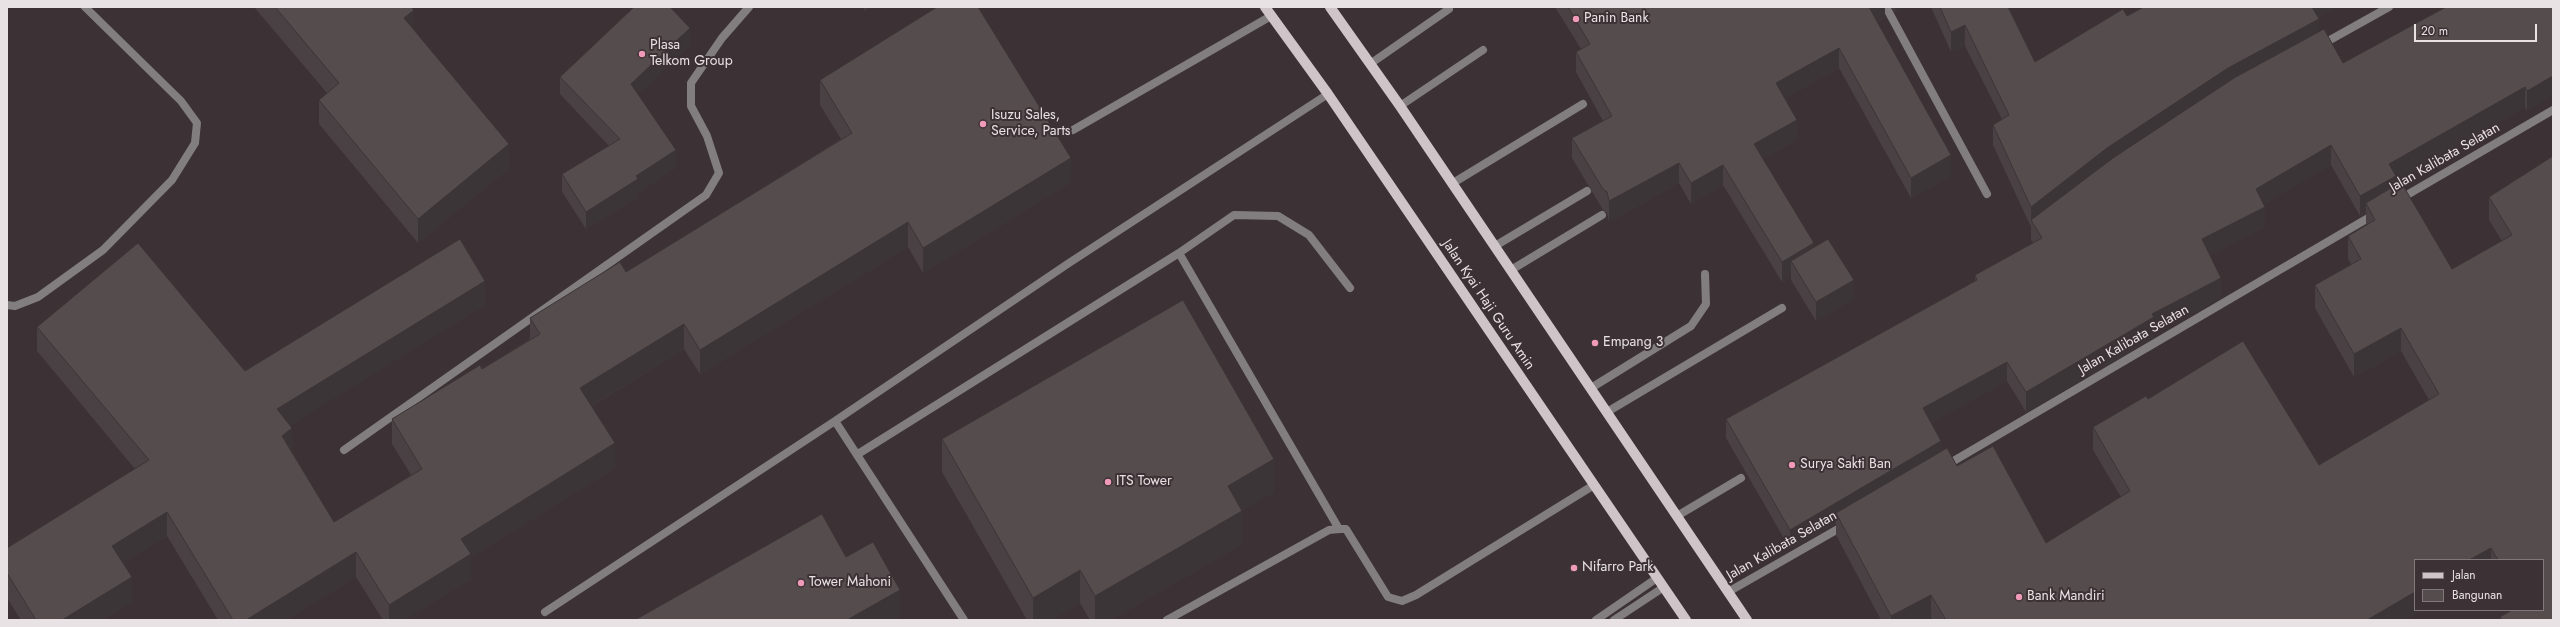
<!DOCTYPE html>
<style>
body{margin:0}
#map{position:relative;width:2560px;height:627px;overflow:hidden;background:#3c3235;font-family:Jost,sans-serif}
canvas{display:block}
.frame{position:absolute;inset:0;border:8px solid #e8e2e4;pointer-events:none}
.legend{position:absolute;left:2414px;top:559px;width:130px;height:52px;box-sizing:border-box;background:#3c3235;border:1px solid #81787b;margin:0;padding:5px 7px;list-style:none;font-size:12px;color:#e8e2e4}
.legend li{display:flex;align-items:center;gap:8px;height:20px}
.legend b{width:20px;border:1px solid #81787b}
.scale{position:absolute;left:2414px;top:24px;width:123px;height:18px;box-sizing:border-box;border:2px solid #e8e2e4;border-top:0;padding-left:5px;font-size:12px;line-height:14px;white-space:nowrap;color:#e8e2e4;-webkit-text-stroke:3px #3c3235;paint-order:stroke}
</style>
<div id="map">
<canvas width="2560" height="627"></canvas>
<div class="frame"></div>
<ul class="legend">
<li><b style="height:5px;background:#cfc5c8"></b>Jalan</li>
<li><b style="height:11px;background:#554c4e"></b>Bangunan</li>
</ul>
<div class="scale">20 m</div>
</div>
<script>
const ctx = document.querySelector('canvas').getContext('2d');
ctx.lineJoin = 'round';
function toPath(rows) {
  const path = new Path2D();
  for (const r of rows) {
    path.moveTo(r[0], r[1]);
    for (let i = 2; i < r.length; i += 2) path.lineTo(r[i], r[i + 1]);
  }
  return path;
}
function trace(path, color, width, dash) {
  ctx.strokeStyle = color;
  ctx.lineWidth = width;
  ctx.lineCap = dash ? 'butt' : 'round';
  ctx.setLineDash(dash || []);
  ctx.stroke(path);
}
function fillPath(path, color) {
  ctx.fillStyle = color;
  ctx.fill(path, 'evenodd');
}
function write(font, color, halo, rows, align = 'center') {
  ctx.font = font + ' Jost,sans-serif';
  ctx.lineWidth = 4;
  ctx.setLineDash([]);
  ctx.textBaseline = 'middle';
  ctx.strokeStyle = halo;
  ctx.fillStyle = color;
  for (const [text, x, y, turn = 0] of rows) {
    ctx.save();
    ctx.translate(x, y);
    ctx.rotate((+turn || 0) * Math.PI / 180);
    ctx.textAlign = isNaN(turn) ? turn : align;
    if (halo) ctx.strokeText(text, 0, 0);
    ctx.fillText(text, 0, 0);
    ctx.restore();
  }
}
trace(toPath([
 [1370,64,1449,9],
 [1400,106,1483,50],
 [1073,130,1271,16],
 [1453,183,1583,104],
 [1495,246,1587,191],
 [1511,270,1602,215],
 [7,305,15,306,38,297,103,250,172,180,195,143,197,123,181,101,85,7],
 [1591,388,1691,326,1706,304,1705,274],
 [1607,412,1782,308],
 [858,454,1179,253],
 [1677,516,1741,478],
 [1339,529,1179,253,1234,215,1278,216,1309,235,1350,288],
 [545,612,835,421],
 [964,620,835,421,1069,263,1328,94],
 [1167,620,1329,530,1339,529,1346,529,1388,597,1402,601,1416,595,1594,485],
 [1596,620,1657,578],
 [1614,620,1664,587]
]), '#827e7f', 8);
trace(toPath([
 [1886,7,1987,194],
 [2321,45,2389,7],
 [2400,199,2553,110],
 [344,450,706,195,719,173,707,136,691,106,691,83,722,38,749,7],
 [1945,466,2375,214],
 [1728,592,1845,525]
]), '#827e7f', 8);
trace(toPath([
 [1265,7,1328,94,1686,620],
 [1330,7,1400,106,1747,620]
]), '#cfc5c8', 10);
fillPath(toPath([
 [254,7,411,7,414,29,509,168,418,243,319,124,319,100,327,93],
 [863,7,870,7,866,11],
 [1555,7,1885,7,1885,17,1877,22,1951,176,1911,198,1839,68,1785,98,1797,140,1763,159,1814,248,1854,299,1816,321,1791,280,1791,276,1782,282,1723,185,1691,204,1679,183,1609,222,1607,213,1603,210,1572,158,1572,138,1603,121,1576,72,1576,52,1581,49],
 [1892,7,1904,7,1895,12],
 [1931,7,2008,7,2035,62,2127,16,2144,7,2336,7,2318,18,2319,32,2343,63,2462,8,2553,7,2527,111,2525,107,2396,181,2396,185,2452,269,2502,241,2489,220,2489,197,2553,156,2553,620,2500,620,2500,617,2543,610,2543,560,2415,560,2406,620,1932,620,1931,617,1926,620,1881,620,1836,535,1836,523,1790,549,1726,438,1726,419,1975,281,1975,275,2033,243,2031,240,2031,227,1993,145,1993,125,2002,119,1965,46,1951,52],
 [2331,165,2360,216,2366,213,2366,226,2348,236,2348,259,2351,264,2315,285,2315,308,2354,377,2401,351,2429,400,2319,465,2148,399,2093,427,2093,450,2121,497,2046,543,1957,466,1941,451,1931,423,2007,381,2026,412,2154,337,2154,333,2221,298,2210,255,2265,227,2263,204],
 [690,45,638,94,676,167,638,193,638,197,586,229,562,192,562,174,609,146,560,94,560,77],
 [820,80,1071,182,923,273,908,247,700,374,684,349,592,406,615,468,471,557,471,579,404,620,383,620,356,577,286,620,218,620,167,536,123,563,132,602,103,620,21,620,7,598,7,548,135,469,37,351,37,327,245,371,485,305,290,425,292,452,334,522,411,475,392,444,392,419,482,369,530,339,530,318,626,272,841,139,820,105],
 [942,439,1274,492,1242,510,1242,544,1111,620,1090,620,1080,603,1051,620,1027,620,942,472]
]), '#494143');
fillPath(toPath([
 [866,7,870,7,866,11],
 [1868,7,1885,7,1885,17,1868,26],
 [1895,7,1904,7,1895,12],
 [2309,7,2336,7,2309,23],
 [414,10,414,34,404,18],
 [2319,19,2319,39,2031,220,2031,227,2031,207,2107,148,2228,68],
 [1965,25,1965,46,1951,52,1951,32],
 [690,28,690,45,631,101,631,84],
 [1839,48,1839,68,1776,103,1776,83],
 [2553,76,2553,96,2527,111,2527,91],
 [2525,87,2525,107,2396,181,2396,195,2366,203,2366,213,2360,216,2360,196,2389,164],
 [1797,120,1797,140,1754,164,1754,144],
 [509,144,509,168,418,243,418,219],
 [2331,145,2331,165,2256,209,2256,189],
 [676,150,676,167,638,193,638,197,586,229,586,212,636,176],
 [1951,155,1951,176,1911,198,1911,178],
 [1071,158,1071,182,923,273,923,248],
 [1679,163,1679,183,1609,222,1609,201],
 [1723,165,1723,185,1691,204,1691,183],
 [2265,207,2265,227,2202,259,2202,239],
 [908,222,908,247,700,374,700,350],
 [1814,243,1814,263,1791,261,1791,276,1782,282,1782,262],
 [2221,278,2221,298,2154,333,2154,337,2026,412,2026,392,2152,314],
 [1854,280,1854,299,1816,321,1816,302],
 [485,281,485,305,277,434,277,409],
 [684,324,684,349,580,413,580,388],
 [2401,328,2401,351,2354,377,2354,354],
 [2007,362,2007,381,1923,428,1923,408],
 [292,428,292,452,282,436],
 [1941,441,1941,461,1836,513,1836,523,1790,549,1790,530],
 [615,443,615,468,471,557,471,579,404,620,389,620,389,605,461,539],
 [1274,459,1274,492,1228,519,1228,486],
 [1242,511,1242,544,1111,620,1095,620,1095,596],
 [167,512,167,536,112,570,112,546],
 [2491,548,2491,560,2469,560],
 [356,552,356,577,286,620,246,620],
 [1080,570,1080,603,1051,620,1033,620,1033,598],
 [132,577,132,602,103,620,62,620],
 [900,590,900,620,847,620],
 [2415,592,2415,610,2423,610,2406,620,2367,620],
 [1931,595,1931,617,1926,620,1891,620,1891,616]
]), '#3c3537');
const building = toPath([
 [275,7,411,7,414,10,404,18,509,144,418,219,319,100,339,83,275,7],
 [634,7,670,7,690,28,631,84,676,150,636,176,638,179,586,212,562,174,620,139,560,77,634,7],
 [937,7,978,7,1071,158,923,248,908,222,700,350,684,324,580,388,615,443,461,539,471,554,389,605,356,552,246,620,233,620,167,512,112,546,132,577,62,620,36,620,7,573,7,548,149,460,37,327,138,243,245,371,460,239,485,281,277,409,292,428,282,436,334,522,422,469,392,419,480,365,482,369,540,334,530,318,620,262,626,272,852,133,820,80,937,7],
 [1568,7,1869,7,1951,155,1911,178,1839,48,1776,83,1797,120,1754,144,1814,243,1782,262,1723,165,1691,183,1679,163,1609,201,1607,192,1603,189,1572,138,1612,116,1576,52,1590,44,1568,7],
 [1940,7,2008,7,2035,62,2123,9,2127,16,2144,7,2312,7,2319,19,2228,68,2107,148,2031,207,1993,125,2009,115,1965,25,1951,32,1940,7],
 [2446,7,2462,7,2462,8,2464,7,2553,7,2553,76,2527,91,2525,87,2389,164,2396,176,2360,196,2331,145,2256,189,2265,207,2202,239,2221,278,2152,314,2154,317,2026,392,2007,362,1923,408,1941,441,1790,530,1726,419,1977,280,1975,275,2042,238,2031,220,2113,158,2234,78,2324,29,2343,63,2446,7],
 [2553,156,2553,620,2502,620,2500,617,2512,610,2543,610,2543,560,2498,560,2491,548,2469,560,2415,560,2415,592,2367,620,1946,620,1931,595,1891,616,1836,513,1947,448,1957,466,1993,446,2046,543,2130,491,2093,427,2146,396,2148,399,2243,341,2319,465,2439,394,2401,328,2354,354,2315,285,2361,259,2348,236,2375,220,2366,203,2401,182,2452,269,2512,235,2489,197,2553,156],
 [1828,239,1854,280,1816,302,1791,261,1828,239],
 [1183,300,1274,459,1228,486,1242,511,1095,596,1080,570,1033,598,942,439,1183,300],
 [822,514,846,557,873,542,900,590,847,620,635,620,822,514]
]);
fillPath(building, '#554c4e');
trace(building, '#3c3537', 1);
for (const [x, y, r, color] of [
 [1576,19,4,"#ef9ab8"],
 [642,54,4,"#ef9ab8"],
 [983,124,4,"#ef9ab8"],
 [1595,343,4,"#ef9ab8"],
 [1792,465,4,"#ef9ab8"],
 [1108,482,4,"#ef9ab8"],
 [1574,568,4,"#ef9ab8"],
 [801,583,4,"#ef9ab8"],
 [2019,597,4,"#ef9ab8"]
]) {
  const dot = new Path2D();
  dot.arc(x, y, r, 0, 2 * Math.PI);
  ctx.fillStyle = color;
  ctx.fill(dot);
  trace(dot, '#3c3235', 1.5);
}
write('14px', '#e8e2e4', '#3c3235', [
 ["Panin Bank",1584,19],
 ["Plasa",650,46],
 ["Telkom Group",650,62],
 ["Isuzu Sales,",991,116],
 ["Service, Parts",991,132],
 ["Empang 3",1603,343],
 ["Surya Sakti Ban",1800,465],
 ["ITS Tower",1116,482],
 ["Nifarro Park",1582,568],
 ["Tower Mahoni",809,583],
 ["Bank Mandiri",2027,597]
], 'left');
write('14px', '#e8e2e4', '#3c3235', [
 ["Jalan Kalibata Selatan",2445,158,-30],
 ["Jalan Kyai Haji Guru Amin",1488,305,56],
 ["Jalan Kalibata Selatan",2134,340,-30],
 ["Jalan Kalibata Selatan",1782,546,-30]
]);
</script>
